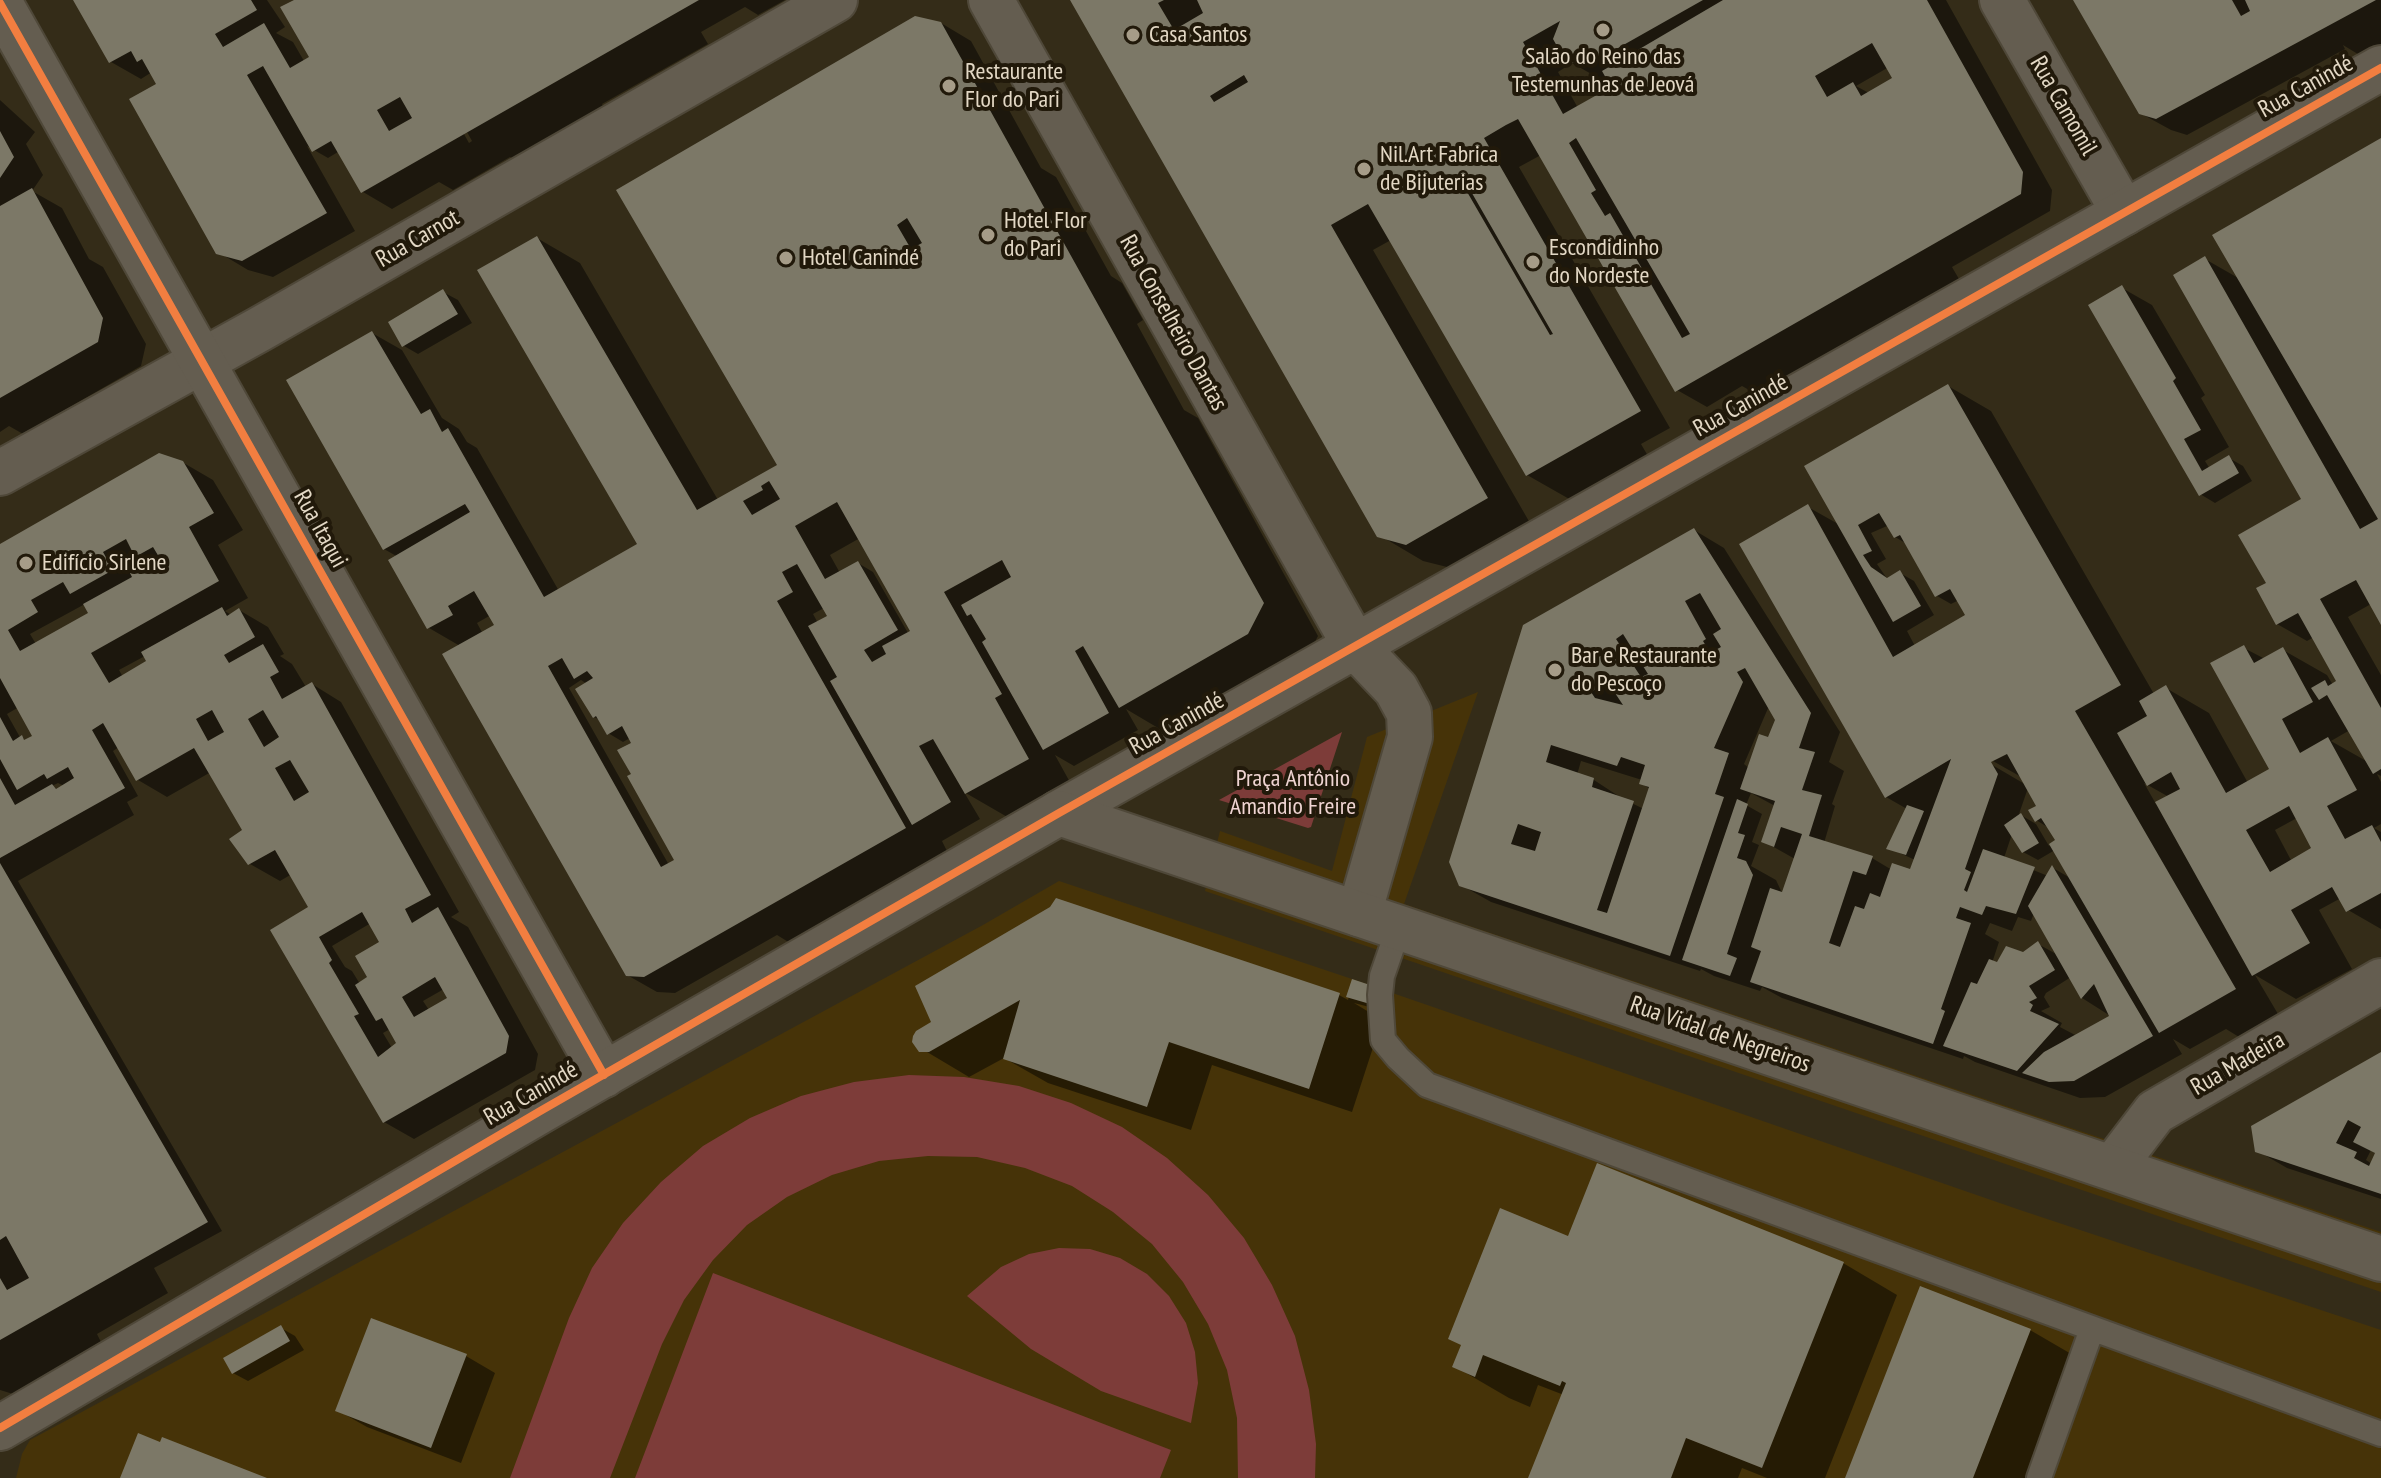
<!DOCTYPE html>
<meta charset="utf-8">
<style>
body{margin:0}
canvas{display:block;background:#342c18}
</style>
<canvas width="2381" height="1478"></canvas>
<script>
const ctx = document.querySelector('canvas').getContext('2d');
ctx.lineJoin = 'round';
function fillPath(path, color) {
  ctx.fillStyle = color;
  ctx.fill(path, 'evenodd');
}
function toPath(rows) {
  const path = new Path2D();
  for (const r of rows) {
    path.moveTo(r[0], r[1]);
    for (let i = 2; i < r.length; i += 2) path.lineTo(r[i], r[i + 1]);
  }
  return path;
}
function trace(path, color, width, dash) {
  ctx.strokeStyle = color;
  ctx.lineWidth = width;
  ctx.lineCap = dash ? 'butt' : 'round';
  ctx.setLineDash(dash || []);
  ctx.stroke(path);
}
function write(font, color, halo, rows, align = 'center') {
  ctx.font = font + ' "PT Sans Narrow",sans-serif';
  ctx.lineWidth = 8;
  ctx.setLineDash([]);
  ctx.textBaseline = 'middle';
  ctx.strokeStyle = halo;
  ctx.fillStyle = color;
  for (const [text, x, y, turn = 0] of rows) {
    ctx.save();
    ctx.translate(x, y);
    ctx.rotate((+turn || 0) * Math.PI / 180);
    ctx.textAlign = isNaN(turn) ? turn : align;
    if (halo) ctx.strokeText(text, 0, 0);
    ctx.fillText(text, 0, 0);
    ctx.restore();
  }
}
fillPath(toPath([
 [1478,692,1404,904,2381,1232,2381,1292,1205,891,1220,831,1332,871,1367,737],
 [1059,881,1352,979,2020,1210,2381,1330,2381,1478,16,1478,22,1454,30,1440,983,925]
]), '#463308');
fillPath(toPath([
 [1342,732,1311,827,1308,828,1219,800],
 [909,1075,964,1077,1019,1086,1071,1103,1122,1127,1167,1158,1208,1195,1244,1238,1272,1285,1295,1336,1309,1390,1316,1444,1315,1478,1238,1478,1237,1418,1227,1370,1208,1324,1183,1282,1152,1244,1113,1212,1072,1186,1025,1168,977,1157,928,1156,879,1161,832,1175,787,1197,747,1225,713,1260,684,1300,662,1344,610,1478,510,1478,569,1318,592,1268,623,1223,661,1182,703,1146,750,1118,801,1096,854,1082],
 [1059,1248,1090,1249,1120,1258,1147,1274,1169,1296,1186,1323,1195,1352,1198,1383,1191,1423,1101,1391,1031,1349,967,1296,1001,1267,1029,1254],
 [713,1273,1171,1450,1160,1478,635,1478]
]), '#7d3c39');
fillPath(toPath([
 [76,0,267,0,285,27,276,33,293,42,304,61,313,57,298,0,389,0,469,143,472,141,394,0,785,0,758,15,745,7,701,32,708,44,602,104,608,114,522,164,510,157,453,190,439,182,392,209,363,192,338,152,328,158,307,146,355,231,273,277,248,270,218,252,159,84,152,72,141,79,111,62],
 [1072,0,1946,0,2052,190,2050,211,1952,267,1959,279,1756,394,1742,386,1707,407,1677,390,1541,155,1519,167,1670,428,1641,444,1648,456,1571,500,1527,475,1391,240,1373,250,1530,523,1451,568,1423,561,1379,535],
 [1572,63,1614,87,1578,108,1558,72],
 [1889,67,1895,79,1869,93,1856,86],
 [2076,0,2381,0,2381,45,2361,56,2343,45,2345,49,2187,135,2171,130,2140,113],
 [941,23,971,41,1041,168,1056,177,1111,276,1122,283,1143,320,1137,324,1184,410,1198,418,1318,636,1303,665,1175,738,1126,709,1138,730,1074,766,1055,755,1071,784,1009,818,964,792,980,819,942,841,948,853,790,943,777,935,675,993,657,992,627,975,460,646,429,628,398,557,384,549,372,333,402,350,442,418,459,429,467,442,477,448,559,591,641,544,537,238,580,263,718,500,780,466],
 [860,538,912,632,908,633,873,572,858,563,840,573,830,555],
 [824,608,829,616,818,623,813,614],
 [491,615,497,626,483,634,477,623],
 [581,680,587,684,594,717,600,720,608,733,623,742,630,738,634,744,634,775,677,860,669,865,569,688],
 [0,100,35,132,26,144,43,175,32,191,62,208,89,259,103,267,146,344,141,366,23,434,9,426,0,432],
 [2381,141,2381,621,2371,604,2348,617,2381,675,2381,776,2377,774,2381,782,2381,824,2374,828,2381,832,2381,929,2348,910,2341,898,2319,910,2352,969,2296,999,2255,975,2278,1014,2239,1037,2226,1029,2190,1049,2173,1039,2182,1054,2105,1097,2080,1098,1975,1062,1964,1056,1963,1059,1782,998,1762,987,1760,991,1714,976,1701,969,1700,971,1491,902,1461,885,1451,862,1694,530,1724,548,1840,732,1829,762,1844,771,1832,804,1835,806,1824,843,1872,858,1892,870,1911,871,1915,860,1889,848,1907,809,1886,797,1808,507,1840,525,1948,386,1991,411,2154,694,2166,688,2209,713,2248,783,2271,770,2244,648,2265,659,2283,650,2327,675,2333,685,2339,682,2314,637,2307,641,2277,624,2269,583,2304,500,2205,259,2240,279],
 [1887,526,1895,537,1907,544,1937,596,1951,604,1959,600,1968,616,1915,646,1907,631,1934,615,1914,581,1900,573,1888,580,1877,564,1886,559,1871,533],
 [1769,706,1777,720,1769,739,1749,768,1744,764],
 [2350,730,2368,762,2331,741],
 [1984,756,2023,778,2023,783,1982,759],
 [1581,761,1642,780,1641,783,1650,789,1644,809,1623,799,1594,780,1577,775],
 [2144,783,2169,797,2156,804],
 [2028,788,2039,806,2036,820,2049,828,2058,841,2049,846,2036,824,2019,814],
 [1751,793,1775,806,1763,841,1795,859,1783,895,1776,880,1751,866,1759,845,1752,842,1762,814,1746,805],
 [2297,818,2317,854,2292,862,2275,830],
 [2012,834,2023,852,2038,860,2055,850,2072,879,2053,868,2048,876,2004,858],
 [2034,913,2058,955,2038,944,2023,954,2009,970,1992,963,1999,942,1985,934,1990,923,2012,931,2018,917,2031,921],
 [2071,977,2082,998,2112,1017,2077,1036,2060,1027,2062,1023,2041,1011,2050,1007,2044,997,2046,993],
 [2122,288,2152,305,2205,395,2201,398,2229,447,2205,461,2210,469,2229,458,2243,466,2252,481,2215,503,2200,494],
 [443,292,458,300,472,323,418,354,404,346],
 [182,462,213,480,243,530,218,545,248,598,225,611,231,615,239,610,268,627,284,654,280,656,292,664,306,687,312,684,341,702,459,912,451,917,468,927,538,1054,535,1070,414,1139,384,1122,273,931,313,907,292,874,280,881,250,864,245,831,211,772,167,797,138,780,119,747,113,751,138,796,127,802,134,815,18,881,222,1231,154,1268,168,1293,97,1334,102,1344,13,1394,0,1390,0,547],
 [134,551,137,556,150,564,134,573,124,556],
 [85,604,90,614,36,644,30,634],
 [145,656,149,662,123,677,119,670],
 [19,707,35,736,27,741,21,739,7,714],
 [58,783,64,786,58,790,52,786],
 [371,923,382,942,369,978,360,984,352,971,345,967,332,946],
 [444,989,449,998,429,1010,423,1001],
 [390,1029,398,1044,392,1048,383,1033],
 [1353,981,1385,1011,1354,1003,1382,1020,1352,1112,1212,1065,1191,1130,1048,1083,1004,1058,969,1077,917,1046,934,1023,917,986,1339,995,1348,1000],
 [2381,1054,2381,1199,2287,1168,2256,1150],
 [2371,1150,2377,1154,2372,1164,2366,1160],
 [1569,1238,1843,1263,1897,1295,1825,1478,1767,1478,1742,1468,1738,1478,1530,1478,1564,1395,1538,1385,1530,1407,1509,1398,1454,1366],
 [281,1328,295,1336,304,1350,248,1381,233,1373],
 [2030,1330,2085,1362,2039,1478,1847,1478],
 [466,1356,495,1373,461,1463,367,1427,337,1410]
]), '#0007');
fillPath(toPath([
 [73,0,251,0,257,10,215,34,223,47,264,23,290,68,309,57,280,7,294,0,699,0,361,193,331,141,312,152,263,66,247,75,327,213,242,261,216,254,129,99,156,84,142,59,137,62,131,51,109,63],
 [400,97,412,118,389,131,377,110],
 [1070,0,1164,0,1158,3,1174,30,1203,13,1197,0,1703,0,1588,65,1566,62,1553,39,1560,21,1523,42,1563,114,1611,87,1602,71,1723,0,1927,0,2023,172,2021,194,1675,392,1518,119,1506,125,1484,138,1641,411,1526,476,1368,204,1331,225,1488,498,1406,545,1377,537],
 [1872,43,1892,78,1861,96,1853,82,1827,97,1815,76],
 [1244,75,1248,82,1214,102,1210,96],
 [1576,138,1690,334,1682,338,1610,213,1605,216,1591,193,1596,190,1569,143],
 [1469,188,1553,334,1550,335,1466,190],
 [2073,0,2232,0,2241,16,2250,11,2245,0,2376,0,2156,119,2139,114],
 [915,16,941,22,1264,603,1248,634,1119,708,1083,646,1075,651,1109,713,1043,750,982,642,986,639,971,614,967,616,961,605,1011,577,1002,560,944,592,1002,694,995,698,1029,759,965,794,933,739,919,746,951,802,912,825,830,681,837,677,808,626,827,616,797,564,782,572,793,592,777,601,906,828,644,977,626,976,442,654,494,625,474,591,448,606,453,615,427,629,388,560,470,512,465,504,383,550,286,380,372,331,421,414,430,409,442,432,448,428,544,597,637,544,477,270,537,236,697,510,777,465,616,190],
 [907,218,922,243,911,249,897,225],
 [769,481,780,499,752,515,743,501,763,490,761,486],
 [837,502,910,631,882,646,886,654,872,662,864,650,898,630,858,561,825,579,795,526],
 [562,658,574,679,587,671,593,678,575,689,593,718,596,716,607,735,622,726,631,743,617,750,631,774,627,776,674,860,661,867,548,666],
 [0,131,14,157,0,178],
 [2381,138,2381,625,2356,580,2320,599,2381,708,2381,769,2373,774,2327,695,2319,700,2311,688,2325,680,2328,686,2336,681,2298,613,2276,625,2256,588,2266,583,2238,535,2301,499,2173,275,2205,256,2360,529,2378,519,2212,235],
 [32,188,103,318,98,342,0,398,0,206],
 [2122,285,2176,378,2173,381,2201,430,2184,439,2202,471,2229,455,2239,473,2199,496,2088,305],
 [443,289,458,314,402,347,388,322],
 [1948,384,2121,685,2075,711,2236,989,2159,1033,2049,844,2055,840,2041,818,2035,822,2028,810,2036,806,2007,754,1991,762,1998,774,1965,869,1971,872,1964,890,1967,892,1983,849,2035,867,2016,914,1986,906,1982,915,1960,907,1956,918,1971,923,1941,1009,1945,1011,1933,1044,1750,982,1761,951,1751,947,1770,888,1782,892,1802,834,1781,827,1774,847,1761,842,1775,801,1740,789,1759,734,1768,737,1775,720,1745,668,1737,672,1743,682,1714,748,1729,753,1715,794,1724,797,1670,956,1459,886,1449,862,1523,625,1694,528,1811,713,1799,748,1815,752,1802,790,1822,795,1809,836,1873,856,1866,875,1853,871,1829,943,1840,947,1855,906,1864,909,1870,893,1880,897,1892,863,1910,869,1951,759,1885,798,1739,544,1808,504,1893,657,1965,615,1950,589,1935,597,1900,535,1894,538,1879,513,1858,525,1872,551,1863,555,1871,567,1887,578,1900,570,1921,606,1893,622,1804,466],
 [1700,593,1721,629,1713,634,1721,647,1710,653,1703,641,1706,639,1685,601],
 [1623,634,1648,674,1641,677,1616,639],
 [1608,681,1613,690,1623,705,1595,698,1591,692],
 [1551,745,1617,766,1621,757,1645,765,1639,784,1649,787,1607,913,1597,910,1634,801,1592,787,1594,778,1546,762],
 [1518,824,1541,832,1535,851,1511,844],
 [159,453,183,461,214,513,189,527,219,581,91,653,109,683,146,661,141,652,222,607,227,616,239,608,255,637,224,655,229,663,263,644,279,672,270,677,282,699,312,682,431,895,405,909,412,923,438,907,509,1036,506,1053,383,1123,270,930,308,907,275,850,248,865,240,854,229,839,242,830,194,748,136,781,103,723,92,730,125,788,0,858,0,778,15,805,52,784,56,789,74,778,68,767,47,779,44,774,17,790,0,759,0,717,13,741,22,735,24,740,32,736,0,678,0,544],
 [126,539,135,557,153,547,159,557,130,573,132,577,83,604,88,613,20,651,8,630,38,612,31,600,63,582,70,594,113,570,103,552],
 [212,710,224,732,208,741,196,719],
 [263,710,279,737,264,747,248,719],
 [290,760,309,792,294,801,275,768],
 [362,912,379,942,355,956,367,977,355,985,376,1021,382,1018,396,1043,378,1057,354,1016,359,1014,329,963,332,960,319,937],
 [435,977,447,998,414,1017,402,997],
 [2244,645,2254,663,2283,647,2313,702,2282,719,2300,753,2328,737,2357,790,2327,806,2345,839,2372,825,2381,842,2381,893,2346,912,2332,887,2291,910,2310,943,2252,976,2155,802,2180,789,2171,772,2147,786,2117,733,2147,716,2139,701,2166,685,2226,793,2269,769,2210,663],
 [2289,806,2311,848,2270,872,2246,830],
 [1737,799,1748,804,1738,833,1745,835,1737,858,1746,861,1753,875,1727,954,1737,958,1730,976,1682,960],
 [1907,805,1924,811,1906,855,1886,849],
 [2021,813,2039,843,2022,853,2004,825],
 [0,863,208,1222,0,1340,0,1278,7,1290,29,1278,6,1236,0,1240],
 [2052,865,2153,1036,2074,1081,2049,1082,2022,1073,2044,1052,2109,1016,2094,984,2081,999,2028,906],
 [1056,898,1340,993,1309,1089,1169,1042,1147,1107,1003,1059,1020,1000,929,1052,919,1052,912,1042,913,1036,916,1031,931,1022,915,986,1050,907],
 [2038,941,2055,970,2029,986,2037,998,2029,1002,2033,1005,2030,1011,2059,1024,2017,1071,1943,1046,1971,982,1977,984,1989,959,1997,962,2006,946,2023,952],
 [1352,979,1376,987,1370,1004,1346,997],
 [2381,1052,2381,1194,2255,1152,2251,1126],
 [2348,1120,2361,1127,2353,1142,2375,1153,2369,1166,2354,1158,2357,1152,2336,1143],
 [1597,1163,1844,1262,1762,1468,1686,1438,1671,1478,1528,1478,1566,1383,1562,1381,1560,1386,1483,1355,1475,1377,1452,1367,1461,1345,1448,1339,1500,1208,1568,1236],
 [1920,1286,2031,1329,1973,1478,1845,1478],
 [371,1318,467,1354,431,1448,335,1411],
 [281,1325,290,1341,232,1374,223,1358],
 [138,1433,160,1442,162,1437,267,1478,120,1478]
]), '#7c7867');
const service = toPath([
 [1399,927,1382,976,1380,995,1383,1040,1398,1058,1427,1085,2381,1434],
 [2039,1478,2092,1329]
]);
const minor = toPath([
 [2002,0,2124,213],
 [0,473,260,329,835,0],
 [2113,1167,2155,1112,2381,981]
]);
const tertiary = toPath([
 [991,0,1355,646,1396,689,1409,713,1410,737,1359,914],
 [0,3,604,1075],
 [1059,813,2381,68]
]);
const secondary = toPath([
 [0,1428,542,1110,1059,813,2381,1259]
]);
trace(service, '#4f4839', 28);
trace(minor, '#4f4839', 48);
trace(tertiary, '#4f4839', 48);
trace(secondary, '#4f4839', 48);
trace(service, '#645d50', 24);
trace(minor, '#645d50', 44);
trace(tertiary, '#645d50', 44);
trace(secondary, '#645d50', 44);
trace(toPath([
 [0,3,604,1075],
 [0,1428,542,1110,1059,813,2381,68]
]), '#f27e40', 8);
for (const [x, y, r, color] of [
 [1603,30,8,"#a69c88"],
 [1133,35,8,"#a69c88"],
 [949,86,8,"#a69c88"],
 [1364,169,8,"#a69c88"],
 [988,235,8,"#a69c88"],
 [786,258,8,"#a69c88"],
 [1533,262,8,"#a69c88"],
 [26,563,8,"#a69c88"],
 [1555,670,8,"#a69c88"]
]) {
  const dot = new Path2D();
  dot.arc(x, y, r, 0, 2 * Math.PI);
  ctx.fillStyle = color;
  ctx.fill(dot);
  trace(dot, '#21190a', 3);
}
write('24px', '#e3d8c5', '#21190a', [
 ["Casa Santos",1149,35],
 ["Salão do Reino das",1603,57,"center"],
 ["Testemunhas de Jeová",1603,85,"center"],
 ["Restaurante",965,72],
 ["Flor do Pari",965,100],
 ["Nil.Art Fabrica",1380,155],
 ["de Bijuterias",1380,183],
 ["Hotel Flor",1004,221],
 ["do Pari",1004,249],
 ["Escondidinho",1549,248],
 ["do Nordeste",1549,276],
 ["Hotel Canindé",802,258],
 ["Edifício Sirlene",42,563],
 ["Bar e Restaurante",1571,656],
 ["do Pescoço",1571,684]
], 'left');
write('24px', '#e3d8c5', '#21190a', [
 ["Rua Canindé",2306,87,-29],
 ["Rua Camomil",2063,106,60],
 ["Rua Carnot",418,239,-30],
 ["Rua Conselheiro Dantas",1173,323,61],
 ["Rua Canindé",1741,406,-29],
 ["Rua Itaqui",320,529,61],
 ["Rua Canindé",1177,724,-29],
 ["Rua Vidal de Negreiros",1720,1035,19],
 ["Rua Madeira",2238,1064,-30],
 ["Rua Canindé",531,1094,-30]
]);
write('24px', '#efd4d2', '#21190a', [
 ["Praça Antônio",1293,779],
 ["Amandio Freire",1293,807]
]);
</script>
